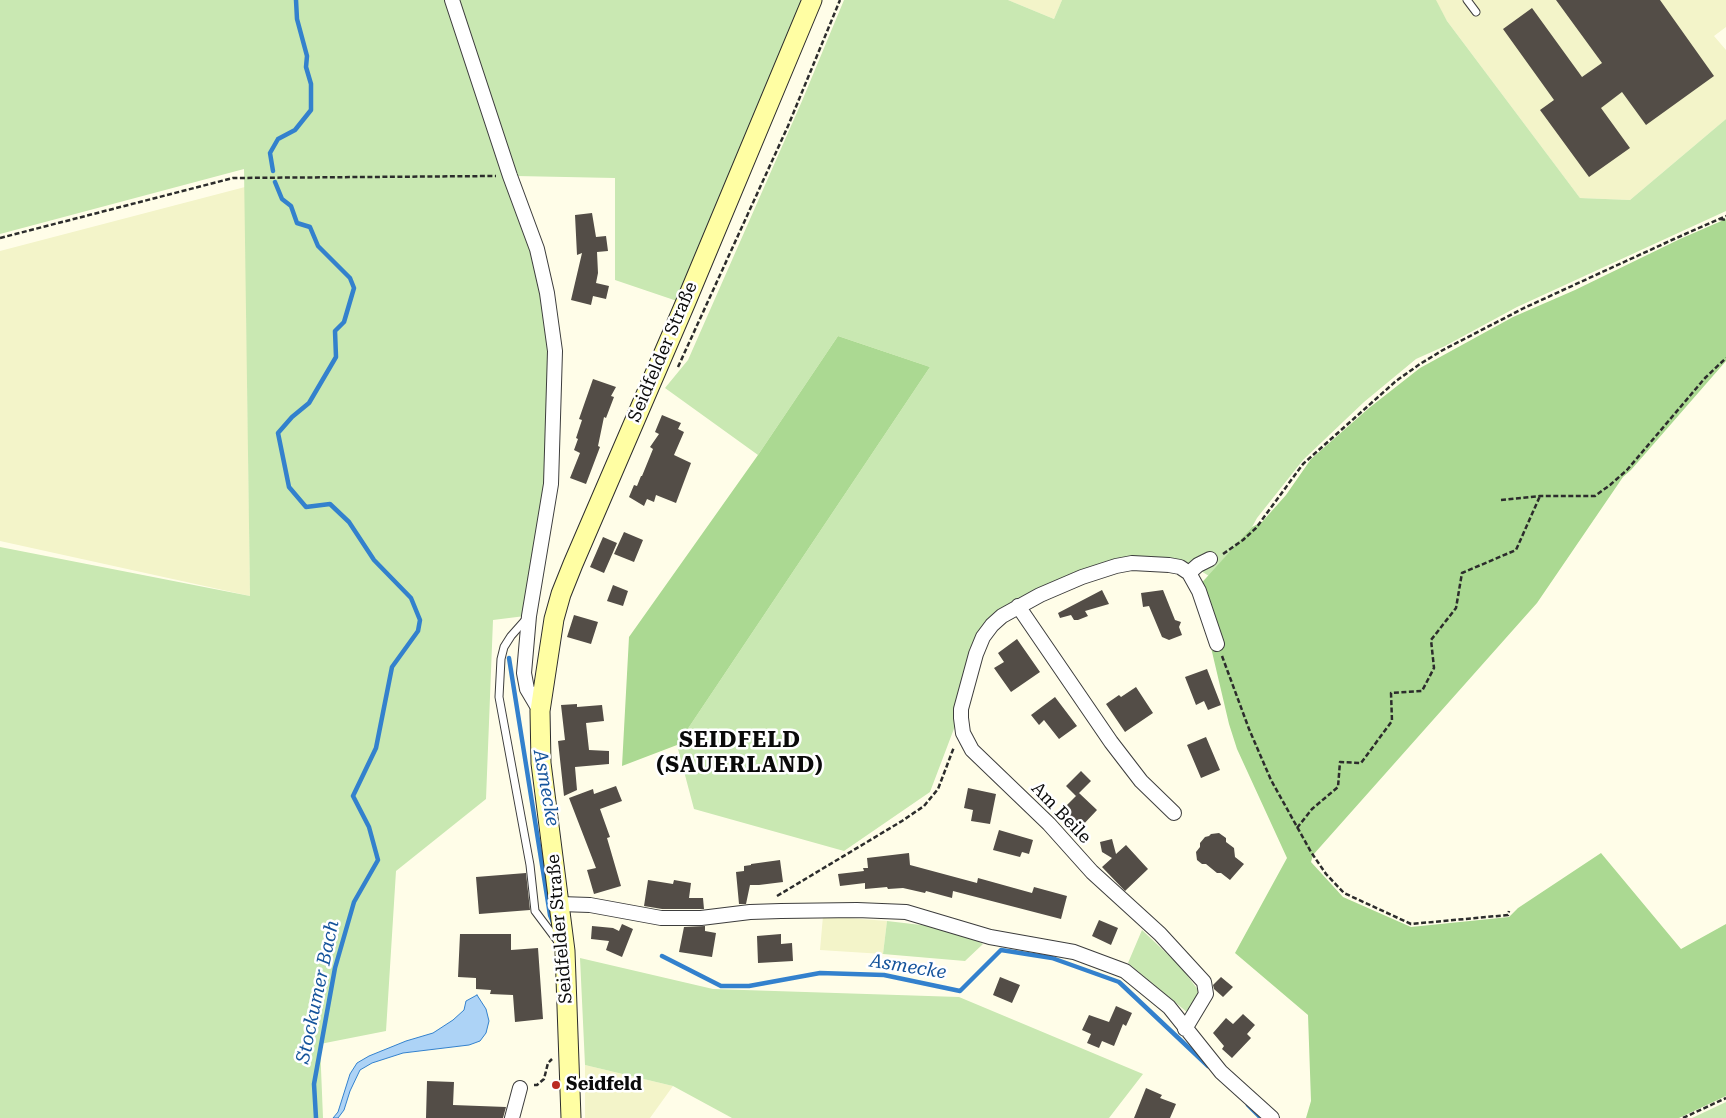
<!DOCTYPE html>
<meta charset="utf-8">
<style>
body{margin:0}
canvas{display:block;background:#fffde8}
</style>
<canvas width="1726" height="1118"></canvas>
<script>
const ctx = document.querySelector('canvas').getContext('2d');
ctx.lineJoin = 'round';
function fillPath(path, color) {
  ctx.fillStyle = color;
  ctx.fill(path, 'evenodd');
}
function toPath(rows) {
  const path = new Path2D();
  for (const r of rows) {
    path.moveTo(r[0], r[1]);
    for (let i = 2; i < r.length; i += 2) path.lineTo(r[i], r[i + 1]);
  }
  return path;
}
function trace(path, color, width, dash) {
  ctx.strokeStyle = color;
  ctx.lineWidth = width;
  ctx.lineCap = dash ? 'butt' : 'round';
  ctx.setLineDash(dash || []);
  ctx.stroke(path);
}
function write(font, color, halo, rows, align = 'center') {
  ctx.font = font + ' "Roboto Serif",serif';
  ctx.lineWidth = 5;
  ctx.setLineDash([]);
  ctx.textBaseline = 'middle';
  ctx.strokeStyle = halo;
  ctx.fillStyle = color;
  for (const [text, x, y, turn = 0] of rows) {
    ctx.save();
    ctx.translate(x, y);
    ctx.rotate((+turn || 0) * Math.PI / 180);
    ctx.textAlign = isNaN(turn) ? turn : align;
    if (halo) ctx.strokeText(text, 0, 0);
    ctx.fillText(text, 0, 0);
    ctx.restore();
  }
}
fillPath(toPath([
 [1008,0,1062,0,1054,19],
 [1435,0,1726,0,1726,27,1714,36,1726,50,1726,119,1630,200,1580,198,1447,21],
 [245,187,250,596,0,541,0,251],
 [823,916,887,921,883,954,820,950],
 [585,1065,673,1086,650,1118,585,1118]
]), '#f3f4c9');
fillPath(toPath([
 [0,0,802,0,677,301,615,280,615,178,516,176,510,192,530,251,550,330,548,468,525,616,493,620,486,799,396,871,386,1031,320,1044,323,1118,0,1118,0,547,250,596,244,169,0,234],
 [844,0,1008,0,1054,19,1062,0,1436,0,1447,21,1580,198,1630,200,1726,119,1726,211,1517,307,1445,346,1416,359,1364,402,1303,460,1257,518,1252,527,1209,576,1185,561,1160,557,1117,562,990,621,970,648,961,685,955,726,930,792,844,851,694,809,677,745,930,367,838,336,758,455,665,388,688,360,802,101],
 [887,921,955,929,983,944,965,961,883,954],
 [1142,930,1179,965,1199,991,1188,1013,1128,963],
 [580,958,713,989,959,997,1143,1074,1109,1118,732,1118,673,1086,585,1065],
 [1726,1102,1726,1118,1692,1118]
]), '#c9e8b2');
fillPath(toPath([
 [1726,219,1726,361,1631,470,1623,477,1537,603,1313,855,1311,862,1343,897,1411,927,1509,917,1518,908,1601,853,1681,949,1726,924,1726,1096,1679,1118,1306,1118,1311,1101,1308,1015,1235,953,1287,858,1237,749,1229,724,1197,588,1252,527,1262,522,1286,495,1311,459,1369,408,1420,368,1513,317,1575,290,1680,239],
 [838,336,930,367,677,745,622,766,629,637,758,455]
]), '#abd992');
const water = toPath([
 [477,995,486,1009,489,1021,486,1033,480,1041,469,1045,403,1053,372,1063,360,1070,350,1091,344,1110,338,1118,333,1118,338,1112,350,1074,357,1063,369,1056,406,1041,433,1033,453,1020,464,1010,466,1001,477,995]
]);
fillPath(water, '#add3f6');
trace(water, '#3381cd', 1);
trace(toPath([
 [273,171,270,153,278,139,295,130,311,110,311,84,306,67,307,56,297,19,296,0],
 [275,182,282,199,291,206,297,223,310,227,318,246,350,278,354,288,344,322,335,331,336,357,309,403,292,417,278,433,289,487,306,507,330,504,349,522,374,560,411,598,420,620,418,631,392,667,376,748,353,796,369,827,378,860,354,902,335,968,314,1084,316,1118],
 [509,658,550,915,553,922],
 [662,956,721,986,749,986,820,973,884,975,960,991,1001,950,1052,958,1119,982,1208,1066],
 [1248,1105,1261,1118]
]), '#3381cd', 4.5);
fillPath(toPath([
 [1556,0,1660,0,1714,76,1646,125,1622,92,1601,108,1630,148,1589,177,1540,110,1554,100,1503,29,1532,8,1582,77,1602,63],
 [592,213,596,237,606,236,608,251,597,252,598,273,596,283,609,286,606,299,593,296,591,305,571,300,582,253,577,255,575,215],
 [593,379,616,387,611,396,614,397,606,418,604,417,598,446,600,447,586,484,570,478,580,453,574,450,578,439,576,438,582,420,579,419],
 [662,415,681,423,678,429,684,432,674,455,691,463,676,503,656,495,654,502,647,499,644,506,629,497,634,485,637,486,641,476,642,476,653,449,650,447,659,434,655,432],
 [624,532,643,540,634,562,614,554],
 [603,537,617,543,604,573,590,567],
 [613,585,628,591,623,606,607,601],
 [1102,590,1109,604,1085,611,1088,616,1078,620,1074,620,1071,615,1060,618,1058,613],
 [1163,590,1175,620,1181,622,1179,627,1182,635,1169,640,1162,637,1149,606,1143,607,1141,593],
 [574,615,598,622,591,644,567,637],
 [1017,639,1040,672,1011,692,994,668,1004,662,998,653],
 [1207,669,1221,705,1208,710,1204,701,1196,705,1185,677],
 [1136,687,1153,713,1125,732,1106,704,1119,695,1121,697],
 [1055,697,1077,726,1059,739,1044,720,1039,725,1031,715],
 [577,704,577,707,602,705,604,721,586,723,589,750,609,751,609,764,575,767,577,790,564,796,558,741,565,740,561,705],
 [1206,737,1220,770,1201,778,1187,745],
 [1081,771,1091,781,1076,796,1066,786],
 [616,786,622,801,600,809,610,837,607,838,621,886,594,894,587,870,596,868,569,798,593,789,594,794],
 [968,788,996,794,990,824,971,821,973,810,964,808],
 [1079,793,1097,810,1080,828,1062,810],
 [999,830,1033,840,1029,854,1022,852,1020,857,993,850],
 [1219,833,1226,838,1226,842,1234,848,1235,857,1244,864,1230,880,1221,873,1217,873,1206,864,1202,864,1197,860,1196,852,1200,847,1200,843,1205,837,1209,836,1211,834],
 [1112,839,1116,854,1126,845,1148,869,1125,891,1102,867,1112,858,1102,852,1100,842],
 [909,853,910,865,977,883,978,878,1032,893,1034,887,1067,896,1061,919,953,891,952,898,926,891,925,893,903,888,888,889,887,887,865,889,865,883,840,886,838,874,864,871,863,868,868,868,867,858],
 [780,860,783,882,759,885,750,885,746,904,739,904,736,872,744,871,744,866,751,865,751,864],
 [526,873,530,910,479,914,476,877],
 [648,880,673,884,674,880,691,883,689,898,703,898,704,909,662,909,644,906],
 [1099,920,1118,928,1111,945,1092,936],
 [622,924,633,929,622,957,606,950,609,941,591,939,592,926,613,928,619,931],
 [705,926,705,931,716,933,712,957,679,952,684,927],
 [460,934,511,934,511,950,538,948,543,1019,515,1022,513,995,490,994,491,990,476,989,476,978,458,977],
 [781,934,781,944,792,943,793,961,758,963,757,936],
 [1000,977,1020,985,1012,1003,993,995],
 [1221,977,1233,987,1223,997,1214,989,1213,985],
 [1116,1006,1132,1013,1126,1026,1123,1024,1114,1046,1102,1041,1099,1048,1087,1043,1091,1034,1082,1030,1089,1015,1109,1022],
 [1243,1014,1255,1025,1247,1034,1251,1038,1232,1058,1222,1049,1224,1046,1213,1033,1226,1018,1233,1024],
 [427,1081,454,1082,453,1105,506,1107,503,1118,426,1118],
 [1146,1088,1162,1095,1160,1098,1176,1104,1170,1118,1134,1118]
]), '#534d47');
const service = toPath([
 [1467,0,1476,12],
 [527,618,511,636,504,647,501,659,499,697,530,865,535,911,559,943]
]);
const minor = toPath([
 [452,0,510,176,537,249,547,293,555,351,551,484,529,616,524,673,527,689,540,711],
 [1189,573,1199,591,1217,644],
 [1018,606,1111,742,1141,781,1174,813],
 [560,904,590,905,661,918,701,918,750,912,781,911,857,910,906,912,990,937,1074,952,1125,971,1169,1007,1221,1072,1272,1118],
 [1185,1029,1206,994,1204,982,1160,934,1092,872,1049,824,972,750,963,733,961,718,961,709,976,654,983,637,992,625,1002,616,1040,595,1082,577,1116,566,1132,563,1169,565,1180,567,1189,573,1198,565,1210,559],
 [512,1118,520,1088]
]);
const secondary = toPath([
 [571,1118,565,951,541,763,540,711,554,619,561,594,573,564,685,304,812,0]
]);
trace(service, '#3d3d3d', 9);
trace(minor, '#3d3d3d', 16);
trace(secondary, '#2c2c2c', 21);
trace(toPath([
 [1720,219,1726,220],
 [0,238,233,178,496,176],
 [678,367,788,126,840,0],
 [1501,500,1540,496,1595,496,1610,485,1627,470,1705,378,1726,358],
 [1223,554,1243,540,1256,528,1303,464,1396,381,1420,364,1443,350,1524,308,1674,239,1726,216],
 [1222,656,1249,729,1271,780,1311,852,1326,874,1344,893,1411,924,1508,915,1509,911],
 [1297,828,1312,809,1338,787,1340,762,1361,763,1392,721,1391,693,1422,691,1434,668,1431,640,1456,608,1462,573,1516,550,1540,496],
 [777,896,902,821,924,806,938,789,954,747],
 [534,1085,537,1085,544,1079,548,1063,552,1059],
 [1683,1118,1726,1098]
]), '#2c2c2c', 2.5, [5, 2.5]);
trace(service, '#fff', 7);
trace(minor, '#fff', 14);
trace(secondary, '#fffea3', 19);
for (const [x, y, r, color] of [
 [556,1085,5,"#ba2b23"]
]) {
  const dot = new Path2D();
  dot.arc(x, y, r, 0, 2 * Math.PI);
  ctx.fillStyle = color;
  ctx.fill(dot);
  trace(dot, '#fff', 2);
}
write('18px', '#0a0a0a', '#fff', [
 ["Seidfelder Straße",663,352,-67],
 ["Am Beile",1061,813,46],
 ["Seidfelder Straße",560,929,-95]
]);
write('bold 18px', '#0a0a0a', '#fff', [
 ["Seidfeld",566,1085]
], 'left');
write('italic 19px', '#14539b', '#fff', [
 ["Asmecke",546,788,80],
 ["Asmecke",908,967,9],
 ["Stockumer Bach",318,992,-78]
]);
ctx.letterSpacing = '1px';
write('bold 22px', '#0a0a0a', '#fff', [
 ["SEIDFELD",740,741],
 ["(SAUERLAND)",740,766]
]);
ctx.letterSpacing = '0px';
</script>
